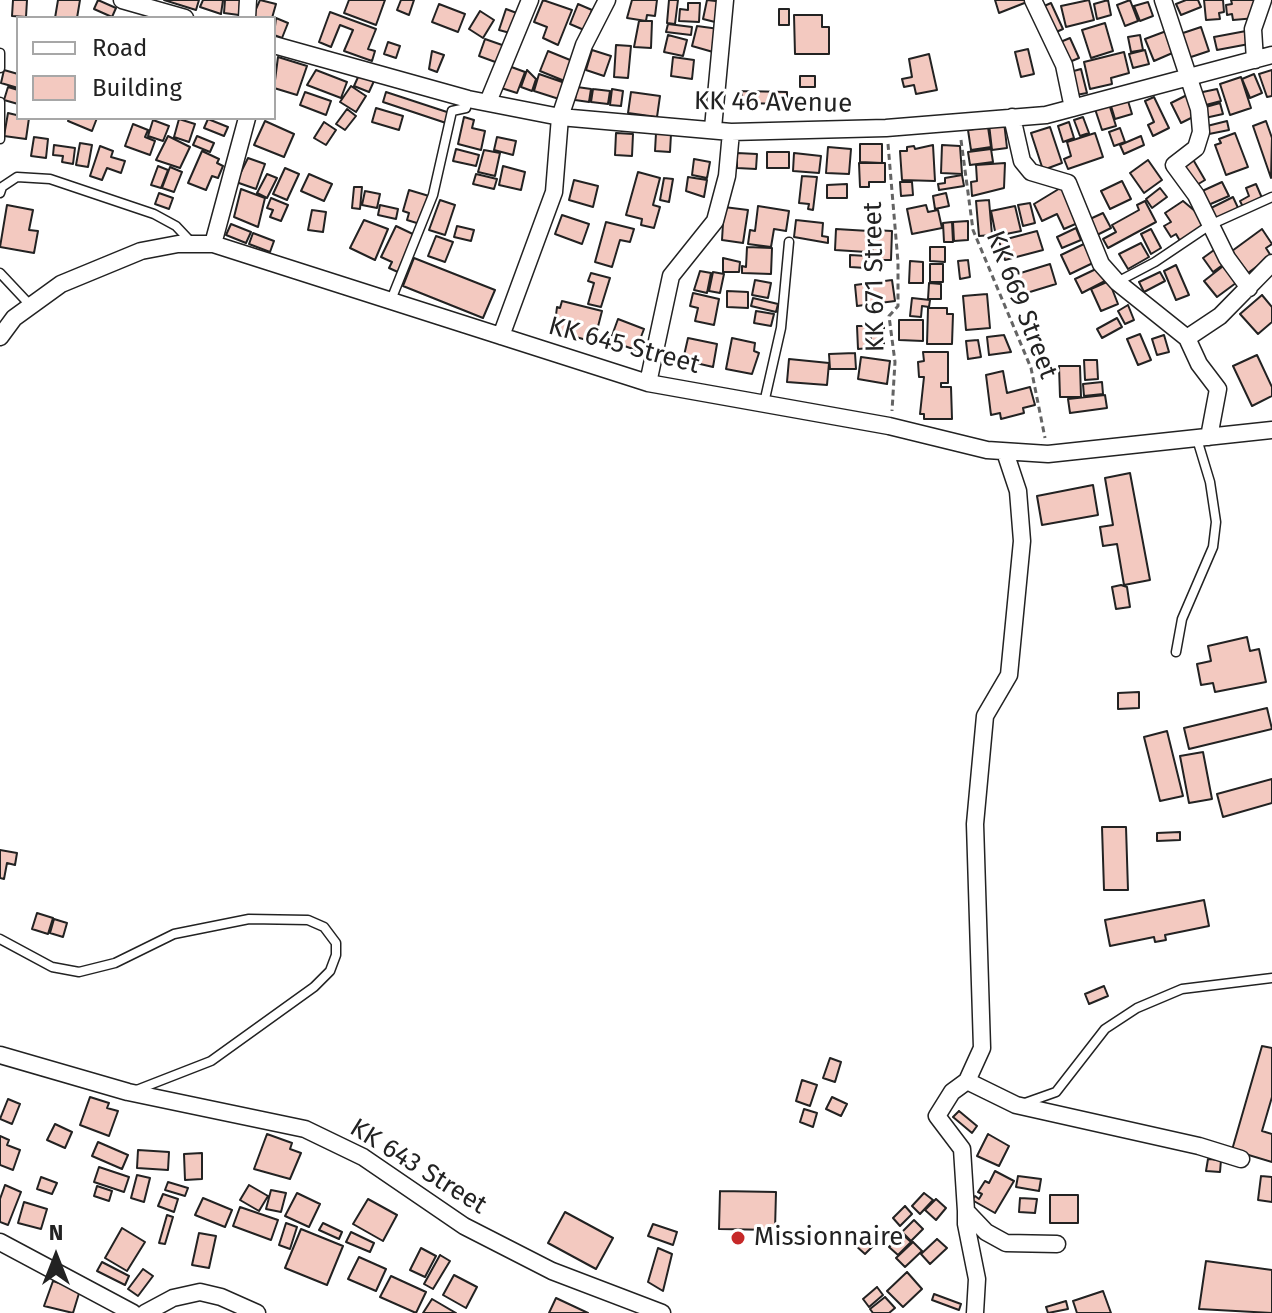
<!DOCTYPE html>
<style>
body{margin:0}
#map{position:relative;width:1272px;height:1313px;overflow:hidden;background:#fff;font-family:"Fira Sans",sans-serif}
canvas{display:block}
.legend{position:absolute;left:16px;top:16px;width:260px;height:104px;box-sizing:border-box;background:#fff;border:2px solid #a7a7a7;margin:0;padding:10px 14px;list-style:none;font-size:24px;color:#222}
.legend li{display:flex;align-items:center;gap:16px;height:40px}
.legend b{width:40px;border:2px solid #a7a7a7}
.north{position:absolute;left:16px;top:1217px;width:80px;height:80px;-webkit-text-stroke:6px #fff;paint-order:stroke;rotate:0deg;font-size:22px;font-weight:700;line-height:32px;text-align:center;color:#222}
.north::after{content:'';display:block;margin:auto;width:28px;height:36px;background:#222;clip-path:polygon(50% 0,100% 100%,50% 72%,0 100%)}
</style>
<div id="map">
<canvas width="1272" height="1313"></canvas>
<ul class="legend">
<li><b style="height:10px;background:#fff"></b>Road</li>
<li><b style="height:22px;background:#f3c9c0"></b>Building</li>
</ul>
<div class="north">N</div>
</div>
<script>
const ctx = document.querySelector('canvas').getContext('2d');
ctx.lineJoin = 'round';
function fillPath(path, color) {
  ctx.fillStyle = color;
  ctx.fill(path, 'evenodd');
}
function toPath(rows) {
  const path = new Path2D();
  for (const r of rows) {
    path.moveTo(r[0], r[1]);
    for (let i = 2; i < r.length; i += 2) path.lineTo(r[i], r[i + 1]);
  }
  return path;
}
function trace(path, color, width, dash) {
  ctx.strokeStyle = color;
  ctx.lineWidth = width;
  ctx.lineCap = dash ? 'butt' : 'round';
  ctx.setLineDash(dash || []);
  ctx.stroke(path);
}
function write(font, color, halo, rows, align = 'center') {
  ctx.font = font + ' "Fira Sans",sans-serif';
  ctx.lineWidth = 6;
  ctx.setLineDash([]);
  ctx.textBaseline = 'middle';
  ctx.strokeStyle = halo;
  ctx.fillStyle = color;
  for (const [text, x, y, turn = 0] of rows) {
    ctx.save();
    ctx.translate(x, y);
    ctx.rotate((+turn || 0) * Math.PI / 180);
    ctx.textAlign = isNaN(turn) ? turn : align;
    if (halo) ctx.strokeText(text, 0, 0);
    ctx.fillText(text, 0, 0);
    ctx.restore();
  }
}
const building = toPath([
 [13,0,27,0,26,17,12,16,13,0],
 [58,0,80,0,77,18,55,18,58,0],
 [98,0,116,8,112,17,94,9,98,0],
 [164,0,199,0,196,10,164,0],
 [203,0,223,0,221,14,200,7,203,0],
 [225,0,240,0,239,15,224,13,225,0],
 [260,0,276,4,272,18,252,18,260,0],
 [349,0,385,0,376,25,344,13,349,0],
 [401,0,414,0,409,15,397,10,401,0],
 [543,0,572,10,558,45,543,38,547,27,534,22,543,0],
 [632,0,657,0,655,16,647,15,646,21,627,18,632,0],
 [669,0,678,0,675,24,667,23,669,0],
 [707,0,724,2,719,23,703,19,707,0],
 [995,0,1027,0,1027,2,999,13,995,0],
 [1089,0,1094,20,1066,27,1061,6,1089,0],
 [1108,0,1111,15,1097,19,1094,4,1108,0],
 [1130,0,1138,21,1125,26,1117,5,1130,0],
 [1186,0,1198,0,1201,7,1181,15,1176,4,1186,0],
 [1204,0,1223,0,1224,12,1219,13,1220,19,1206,20,1204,0],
 [1231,0,1255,0,1256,18,1233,20,1232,14,1227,15,1226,5,1232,4,1231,0],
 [1148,2,1153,16,1140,21,1134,6,1148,2],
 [688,3,700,3,699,22,679,21,680,9,688,10,688,3],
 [1051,3,1063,29,1054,33,1042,7,1051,3],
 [439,4,465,14,458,32,432,22,439,4],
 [578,4,592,10,584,30,570,24,578,4],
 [506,9,522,15,510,33,499,30,506,9],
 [779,9,789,9,789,25,779,25,779,9],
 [480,11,494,20,483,38,469,29,480,11],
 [330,12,376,29,368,49,375,51,372,61,344,51,353,30,340,25,331,47,319,42,330,12],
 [794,15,822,15,822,27,829,27,829,54,795,54,794,15],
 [276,18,288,23,282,38,274,35,276,18],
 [639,21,652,21,651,48,634,47,639,21],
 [1105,23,1113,51,1091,58,1082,30,1105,23],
 [668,24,692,27,691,35,666,32,668,24],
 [697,26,719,29,713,52,692,46,697,26],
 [1201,27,1209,51,1188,58,1180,34,1201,27],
 [1169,30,1177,51,1154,61,1145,39,1169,30],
 [1246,31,1249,44,1217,50,1214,37,1246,31],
 [668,35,687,40,683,56,664,52,668,35],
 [1140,35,1143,50,1131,52,1128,37,1140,35],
 [1070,38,1079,58,1067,63,1058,43,1070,38],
 [485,39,505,46,498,63,479,56,485,39],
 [388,42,400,46,396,58,384,54,388,42],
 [616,45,631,46,628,78,614,77,616,45],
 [1028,49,1034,74,1021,77,1015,52,1028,49],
 [592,50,611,56,604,76,586,70,592,50],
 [1145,50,1149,64,1133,68,1129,54,1145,50],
 [432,51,444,55,437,72,429,69,432,51],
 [548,51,575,62,567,82,540,71,548,51],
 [1124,52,1129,73,1111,78,1112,84,1090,89,1084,62,1124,52],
 [929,54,937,90,916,94,914,85,904,87,902,79,912,77,909,59,929,54],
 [278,57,307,66,297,95,274,88,278,57],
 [673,57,694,60,692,79,671,76,673,57],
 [506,65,525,72,517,93,498,87,506,65],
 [1081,69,1087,93,1076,95,1070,72,1081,69],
 [4,70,18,74,18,88,1,83,4,70],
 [316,70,347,82,341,98,307,85,316,70],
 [527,70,536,79,532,91,521,87,527,70],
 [1272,70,1272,96,1267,97,1259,74,1272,70],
 [539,74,565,83,559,99,534,91,539,74],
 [1254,74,1262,93,1250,98,1242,79,1254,74],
 [359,75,374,81,369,92,354,86,359,75],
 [800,76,815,76,815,87,800,87,800,76],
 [1241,77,1251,108,1230,115,1220,84,1241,77],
 [351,86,366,96,356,112,340,102,351,86],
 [8,87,18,90,18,104,4,100,8,87],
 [577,87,591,89,589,102,575,100,577,87],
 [593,89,610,91,608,104,591,102,593,89],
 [612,89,623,91,621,106,610,105,612,89],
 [1217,89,1221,101,1202,106,1198,93,1217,89],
 [742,91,787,92,787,104,741,103,742,91],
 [305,92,331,101,326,115,300,105,305,92],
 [386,92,450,113,446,123,383,102,386,92],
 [631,92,660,96,657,117,628,113,631,92],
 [1189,94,1195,116,1181,123,1171,103,1189,94],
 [1154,97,1169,128,1153,136,1148,125,1154,122,1145,101,1154,97],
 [1128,101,1132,114,1115,119,1111,106,1128,101],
 [1220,103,1223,114,1205,118,1202,108,1220,103],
 [1109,104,1116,126,1102,130,1095,109,1109,104],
 [376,108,403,116,399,130,372,122,376,108],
 [347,109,356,116,345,130,336,124,347,109],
 [8,113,29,118,26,139,4,136,8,113],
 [464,117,474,120,472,128,485,131,481,150,458,144,464,117],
 [1083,117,1089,133,1080,136,1074,120,1083,117],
 [69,118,97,118,92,131,68,121,69,118],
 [179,119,195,124,189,142,174,137,179,119],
 [208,119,228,127,224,136,204,128,208,119],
 [153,120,169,126,163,141,148,136,153,120],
 [265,121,294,134,284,157,254,145,265,121],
 [1227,121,1229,130,1209,134,1207,126,1227,121],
 [1266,121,1272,138,1271,178,1253,126,1266,121],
 [324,122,336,130,326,145,314,138,324,122],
 [1004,122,1007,148,992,150,989,124,1004,122],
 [1069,122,1074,138,1063,142,1058,126,1069,122],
 [133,124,148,130,145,137,155,141,150,155,125,146,133,124],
 [988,127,991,147,971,150,968,130,988,127],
 [1050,127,1062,163,1043,170,1031,133,1050,127],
 [1120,128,1125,142,1114,146,1109,132,1120,128],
 [616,133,633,134,632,156,615,155,616,133],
 [656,133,671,134,670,152,655,151,656,133],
 [1095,133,1103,157,1068,169,1064,159,1071,156,1067,142,1095,133],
 [1235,133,1248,167,1226,175,1215,145,1221,143,1219,139,1235,133],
 [168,136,190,147,180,168,156,160,168,136],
 [197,136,214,143,210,152,193,145,197,136],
 [1141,136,1144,145,1124,154,1120,145,1141,136],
 [34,137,48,139,46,158,31,156,34,137],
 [497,137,516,141,513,155,494,150,497,137],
 [80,143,92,145,88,167,76,165,80,143],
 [860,144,882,144,882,163,860,162,860,144],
 [54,145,75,148,73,164,62,162,63,156,53,155,54,145],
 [933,145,935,181,902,180,900,151,907,151,907,147,914,146,915,149,933,145],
 [942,145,960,146,962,174,941,173,942,145],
 [100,146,113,151,111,157,125,161,121,173,107,168,102,180,90,176,100,146],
 [828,147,851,149,849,174,826,173,828,147],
 [456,149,479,155,476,166,453,161,456,149],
 [991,149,993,162,970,165,968,152,991,149],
 [484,150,500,153,495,176,478,172,484,150],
 [202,151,219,159,217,163,223,166,218,178,212,176,206,190,188,183,202,151],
 [767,152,789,152,789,168,767,168,767,152],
 [737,153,757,154,756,169,737,168,737,153],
 [794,153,821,156,819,173,793,171,794,153],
 [1191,156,1205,180,1195,186,1180,163,1191,156],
 [248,158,265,164,256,189,236,182,248,158],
 [694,159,710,162,707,178,692,175,694,159],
 [1148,160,1162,180,1144,193,1130,173,1148,160],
 [859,163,885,163,885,182,869,182,869,187,860,187,859,163],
 [1005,163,1004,188,972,196,971,182,977,181,976,165,1005,163],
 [158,166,168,170,161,188,151,185,158,166],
 [503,166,525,172,521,190,499,185,503,166],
 [170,167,182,172,174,192,162,188,170,167],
 [285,168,299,174,287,200,273,194,285,168],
 [638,172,660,178,653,205,660,207,654,228,641,225,642,219,626,215,638,172],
 [267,174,277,178,267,198,257,193,267,174],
 [309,174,332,184,324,201,301,191,309,174],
 [476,174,497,179,494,189,473,184,476,174],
 [962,175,964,186,939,190,938,184,945,183,945,178,962,175],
 [802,176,817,177,813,210,808,209,809,204,799,203,802,176],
 [688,177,707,180,704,197,686,191,688,177],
 [664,178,673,179,669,202,660,200,664,178],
 [574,180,598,186,593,207,569,200,574,180],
 [1122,181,1131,199,1110,209,1101,191,1122,181],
 [900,182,912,182,913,195,901,196,900,182],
 [1222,182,1229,196,1206,206,1200,192,1222,182],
 [847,184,847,198,827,198,827,185,847,184],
 [1256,184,1262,198,1243,207,1240,201,1249,196,1246,188,1256,184],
 [354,187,362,187,360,209,352,208,354,187],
 [1062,187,1080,222,1064,229,1057,214,1042,221,1034,204,1062,187],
 [1160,188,1167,197,1152,208,1146,199,1160,188],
 [241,189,265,198,258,227,234,217,241,189],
 [409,190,429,196,420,224,407,220,409,213,403,211,409,190],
 [365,191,380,194,377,208,362,205,365,191],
 [159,193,173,198,169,209,155,204,159,193],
 [946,193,949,206,935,209,933,196,946,193],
 [1233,197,1239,210,1213,222,1207,210,1233,197],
 [271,198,288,205,281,221,270,217,273,210,267,208,271,198],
 [440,200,455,205,445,235,429,230,440,200],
 [989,200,992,235,979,236,976,201,989,200],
 [1145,201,1156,222,1108,248,1103,239,1116,232,1112,225,1139,210,1137,205,1145,201],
 [1183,201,1208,222,1180,241,1176,234,1171,237,1164,226,1171,222,1165,213,1183,201],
 [1030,203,1035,223,1023,226,1018,205,1030,203],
 [7,205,33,210,29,230,38,231,34,253,0,247,7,205],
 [380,205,398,209,396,219,378,215,380,205],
 [926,205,928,212,938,210,942,228,912,234,907,209,926,205],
 [758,206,789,211,786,231,774,229,771,247,748,244,750,230,755,231,758,206],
 [1015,206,1021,231,996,236,991,211,1015,206],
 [724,207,748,210,743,243,722,240,724,207],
 [312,210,326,212,323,232,308,230,312,210],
 [1103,213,1111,228,1097,235,1090,219,1103,213],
 [562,215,589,224,582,244,555,234,562,215],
 [364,220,388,229,375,260,350,248,364,220],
 [796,220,823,223,822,236,828,237,828,243,794,237,796,220],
 [968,221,968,240,954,241,953,222,968,221],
 [606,222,634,229,630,242,620,240,612,267,595,262,606,222],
 [952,222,953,242,944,242,943,223,952,222],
 [231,224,251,232,246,243,226,235,231,224],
 [396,226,417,236,400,273,389,268,392,262,381,257,396,226],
 [457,226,474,230,471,241,454,237,457,226],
 [1076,228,1081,240,1062,248,1057,237,1076,228],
 [836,229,869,231,867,252,835,250,836,229],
 [1151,229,1161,248,1151,254,1141,234,1151,229],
 [1262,229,1272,244,1266,248,1271,256,1248,273,1232,251,1262,229],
 [873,230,892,231,891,260,872,260,873,230],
 [1037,231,1043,250,1005,260,999,241,1037,231],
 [253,233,274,241,270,252,249,244,253,233],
 [436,236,453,242,445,262,428,256,436,236],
 [1086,243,1095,262,1070,274,1061,255,1086,243],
 [1141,243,1149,257,1128,269,1119,254,1141,243],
 [747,247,772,248,771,274,742,273,742,266,746,267,747,247],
 [930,247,945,247,945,262,930,261,930,247],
 [1214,250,1224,264,1213,272,1203,258,1214,250],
 [850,255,867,256,866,268,850,267,850,255],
 [414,258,495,290,483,318,403,286,414,258],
 [723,258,740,262,739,272,723,272,723,258],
 [968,260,970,277,960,279,958,261,968,260],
 [910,261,923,262,923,283,909,283,910,261],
 [1227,263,1240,280,1217,297,1204,281,1227,263],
 [930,264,943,264,943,282,930,282,930,264],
 [1050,264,1056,284,1020,295,1014,275,1050,264],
 [1176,265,1189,295,1176,300,1164,271,1176,265],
 [1098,268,1105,281,1082,293,1075,279,1098,268],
 [700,271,711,273,707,293,694,290,700,271],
 [713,272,724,274,720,293,709,291,713,272],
 [1160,272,1165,281,1144,292,1139,282,1160,272],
 [591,273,610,278,601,307,588,304,594,283,588,281,591,273],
 [755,280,771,283,768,298,752,295,755,280],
 [892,280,895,301,857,306,855,285,892,280],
 [1109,281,1118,304,1101,311,1091,289,1109,281],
 [929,283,941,284,941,299,928,299,929,283],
 [727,291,748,292,748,308,727,307,727,291],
 [693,293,719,299,714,325,695,321,698,308,690,306,693,293],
 [987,294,990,328,966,330,963,296,987,294],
 [1262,295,1272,307,1272,322,1258,334,1240,314,1262,295],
 [753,298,778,304,776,312,751,306,753,298],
 [912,298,930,300,929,307,922,306,921,317,910,316,912,298],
 [562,301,602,311,594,342,554,331,557,307,560,308,562,301],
 [1128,305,1134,320,1125,324,1118,311,1128,305],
 [928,308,947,308,947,314,953,314,952,344,927,344,928,308],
 [756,311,774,314,771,326,754,323,756,311],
 [1117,318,1122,327,1102,338,1097,329,1117,318],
 [618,319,644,329,636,350,610,341,618,319],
 [899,320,923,320,923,341,899,340,899,320],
 [857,326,869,326,870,348,858,349,857,326],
 [871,326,884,326,884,345,871,345,871,326],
 [1140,334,1151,360,1138,365,1127,339,1140,334],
 [1004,335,1011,352,989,355,987,337,1004,335],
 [1164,335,1169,352,1157,355,1152,339,1164,335],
 [688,338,717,344,713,367,683,360,688,338],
 [732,338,755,343,754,351,759,353,752,374,726,369,732,338],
 [978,340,981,357,968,359,966,341,978,340],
 [923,352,948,352,948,383,941,383,941,387,951,387,952,419,924,419,924,414,920,414,924,377,919,377,918,362,924,361,923,352],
 [855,353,856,369,830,369,829,354,855,353],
 [1257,355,1272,387,1272,396,1252,406,1233,366,1257,355],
 [861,357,890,361,887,384,858,379,861,357],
 [789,359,829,363,827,385,787,382,789,359],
 [1084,360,1097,360,1098,379,1085,380,1084,360],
 [1059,366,1080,366,1081,397,1060,397,1059,366],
 [1003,371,1007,393,1030,387,1035,405,1023,408,1024,413,1001,419,1000,413,991,415,986,375,1003,371],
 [1102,382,1103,394,1084,396,1083,384,1102,382],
 [1105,395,1107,408,1070,413,1068,399,1105,395],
 [1130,473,1150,580,1124,585,1117,544,1103,546,1100,527,1113,525,1105,478,1130,473],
 [1093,485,1098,515,1042,525,1037,496,1093,485],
 [1121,585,1127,587,1130,607,1116,609,1112,587,1121,585],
 [1247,637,1250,651,1259,649,1266,682,1215,692,1213,683,1201,685,1197,664,1211,661,1208,646,1247,637],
 [1139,692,1139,708,1118,709,1118,693,1139,692],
 [1267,708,1272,729,1189,749,1184,728,1267,708],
 [1167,731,1183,796,1160,801,1144,737,1167,731],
 [1203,752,1212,799,1189,803,1180,756,1203,752],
 [1272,779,1272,803,1223,817,1217,794,1272,779],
 [1102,827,1126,827,1128,890,1104,890,1102,827],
 [1180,832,1180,840,1157,841,1157,833,1180,832],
 [0,850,17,853,15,865,7,863,4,879,0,878,0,850],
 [1204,900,1209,926,1165,935,1166,940,1155,942,1154,937,1110,946,1105,920,1204,900],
 [37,913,53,918,48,934,32,929,37,913],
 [54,919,67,923,63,937,50,933,54,919],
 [1104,986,1108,996,1089,1004,1085,994,1104,986],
 [1262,1046,1272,1048,1272,1097,1262,1131,1272,1134,1272,1162,1232,1150,1262,1046],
 [830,1058,841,1062,835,1082,823,1078,830,1058],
 [802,1080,817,1085,810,1106,796,1101,802,1080],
 [90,1097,109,1103,107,1108,118,1111,109,1136,80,1125,90,1097],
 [832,1097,847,1104,841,1116,826,1109,832,1097],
 [8,1099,20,1104,12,1124,0,1119,8,1099],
 [804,1109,817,1113,813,1127,800,1122,804,1109],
 [959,1111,977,1126,972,1133,953,1117,959,1111],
 [55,1124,72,1132,65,1148,47,1140,55,1124],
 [267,1134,292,1143,290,1149,301,1153,290,1179,254,1169,267,1134],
 [988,1134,1009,1146,999,1166,977,1156,988,1134],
 [0,1136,9,1140,7,1145,20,1150,13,1170,0,1165,0,1136],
 [98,1142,128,1155,122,1169,92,1156,98,1142],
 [138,1150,169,1152,168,1170,137,1168,138,1150],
 [202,1153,202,1179,185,1180,184,1154,202,1153],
 [1208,1159,1221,1160,1220,1172,1206,1171,1208,1159],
 [99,1167,129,1177,124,1192,94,1182,99,1167],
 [995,1171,1014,1181,995,1213,972,1200,975,1196,979,1199,982,1194,978,1192,985,1181,989,1183,995,1171],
 [137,1175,150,1178,144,1202,131,1198,137,1175],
 [1018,1176,1041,1179,1039,1191,1016,1187,1018,1176],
 [1261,1176,1272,1177,1272,1202,1258,1200,1261,1176],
 [41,1177,57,1183,52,1194,37,1189,41,1177],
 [168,1182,188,1188,185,1196,165,1190,168,1182],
 [5,1185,21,1192,8,1225,0,1222,0,1199,5,1185],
 [249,1185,268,1196,259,1211,240,1200,249,1185],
 [97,1186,112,1191,109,1201,94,1196,97,1186],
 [271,1190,286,1193,281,1212,266,1209,271,1190],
 [720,1191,776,1192,775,1230,719,1229,720,1191],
 [297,1193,320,1204,309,1227,285,1216,297,1193],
 [924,1193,933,1200,920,1214,912,1206,924,1193],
 [163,1194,178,1199,174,1212,158,1206,163,1194],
 [1050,1195,1078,1195,1078,1223,1050,1223,1050,1195],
 [203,1198,232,1210,225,1227,195,1215,203,1198],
 [1020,1198,1037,1199,1035,1213,1019,1212,1020,1198],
 [368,1199,397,1215,383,1241,353,1224,368,1199],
 [936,1199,946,1208,936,1220,925,1210,936,1199],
 [24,1202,47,1209,41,1229,18,1223,24,1202],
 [905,1206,912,1214,900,1226,893,1218,905,1206],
 [240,1207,278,1220,271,1240,233,1226,240,1207],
 [565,1212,613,1238,596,1269,548,1243,565,1212],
 [167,1215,173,1217,165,1244,159,1243,167,1215],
 [914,1220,923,1229,911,1241,902,1232,914,1220],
 [286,1223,297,1227,290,1249,279,1245,286,1223],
 [323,1223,342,1232,339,1239,319,1230,323,1223],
 [653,1224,677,1232,673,1245,648,1236,653,1224],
 [122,1228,145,1242,127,1271,105,1258,122,1228],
 [301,1229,343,1246,327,1285,285,1268,301,1229],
 [351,1232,374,1243,370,1252,346,1242,351,1232],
 [199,1233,216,1236,209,1268,192,1265,199,1233],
 [902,1234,911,1242,898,1255,889,1247,902,1234],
 [864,1236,874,1245,865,1254,855,1245,864,1236],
 [937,1239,947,1248,930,1264,921,1254,937,1239],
 [913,1242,922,1251,905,1267,896,1258,913,1242],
 [421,1248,436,1256,425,1277,410,1270,421,1248],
 [658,1248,672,1254,663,1291,648,1282,658,1248],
 [440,1255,450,1261,433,1289,424,1284,440,1255],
 [359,1257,386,1269,376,1291,348,1279,359,1257],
 [1206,1261,1272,1270,1272,1313,1199,1309,1206,1261],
 [102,1262,129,1276,125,1285,97,1271,102,1262],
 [143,1269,153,1276,138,1296,128,1289,143,1269],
 [907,1272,922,1289,903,1307,887,1291,907,1272],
 [454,1275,477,1287,466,1308,443,1295,454,1275],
 [391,1276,426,1292,416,1313,380,1297,391,1276],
 [53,1281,80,1290,73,1313,44,1306,53,1281],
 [877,1287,883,1295,869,1307,863,1299,877,1287],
 [1103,1291,1111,1313,1077,1313,1073,1301,1103,1291],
 [934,1294,961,1304,959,1310,932,1300,934,1294],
 [885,1297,895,1308,889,1313,873,1313,870,1309,885,1297],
 [556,1298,588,1313,549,1313,556,1298],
 [432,1299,456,1313,423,1313,432,1299],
 [1066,1301,1068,1309,1048,1313,1046,1307,1066,1301]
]);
fillPath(building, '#f3c9c0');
trace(building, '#222', 2);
const lane = toPath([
 [0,53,0,68],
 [0,102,0,139],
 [0,193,2,187,17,177,50,179,154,214,176,226,192,243],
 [0,273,31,306],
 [1117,282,1155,262,1210,225,1272,197],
 [391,300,433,195,452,111,466,108,468,99],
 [764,403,781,328,789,242],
 [1176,652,1182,619,1213,547,1216,522,1210,482,1197,439],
 [0,939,52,967,79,972,115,963,174,934,249,919,308,920,324,927,336,943,336,955,330,971,314,987,211,1061,134,1091],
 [1025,1103,1056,1092,1105,1029,1137,1008,1182,989,1272,978]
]);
const street = toPath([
 [122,0,185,18],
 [1033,0,1064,65,1073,108],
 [1163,0,1199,109,1201,132,1196,148,1174,165,1196,195,1227,258,1249,288],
 [247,18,248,0],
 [274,45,468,99,560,117,731,132,886,128,1046,115,1272,55],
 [1255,60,1253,29,1263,0],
 [488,102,530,0],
 [1012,117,1022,161,1031,172,1068,183,1101,264,1117,282,1187,338],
 [713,128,725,0],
 [213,244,247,118],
 [501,336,554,192,560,117,584,45,607,0],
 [0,337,14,318,61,284,141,251,178,244,213,244,648,383,889,426,987,450,1048,454,1272,430],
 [648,383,671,276,715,221,727,176,731,132],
 [1209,437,1218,389,1199,364,1187,338,1220,316,1272,263],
 [1005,452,1018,491,1022,541,1009,675,985,716,975,824,982,1048,967,1081,952,1092,937,1116,962,1149,966,1211,986,1232,1006,1243,1057,1244],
 [0,1055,128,1092,305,1129,363,1157,464,1226,552,1271,662,1313],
 [967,1081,1016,1105,1199,1146,1241,1159],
 [966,1211,966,1224,977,1279,975,1313],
 [0,1242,133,1313],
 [145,1313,173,1298,200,1292,221,1297,257,1313]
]);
trace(lane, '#222', 11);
trace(street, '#222', 19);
trace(toPath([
 [961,140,973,230,1031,368,1045,438],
 [888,144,898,262,898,306,889,316,895,362,892,411]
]), '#646464', 3, [6, 4]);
trace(lane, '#fff', 8);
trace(street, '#fff', 16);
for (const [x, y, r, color] of [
 [738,1238,8,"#c62828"]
]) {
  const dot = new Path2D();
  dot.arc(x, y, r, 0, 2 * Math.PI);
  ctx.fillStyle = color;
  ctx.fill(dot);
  trace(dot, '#fff', 3);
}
write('26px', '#222', '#fff', [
 ["KK 46 Avenue",773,103,1],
 ["KK 671 Street",875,277,-91],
 ["KK 669 Street",1021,305,69],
 ["KK 645 Street",624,346,15],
 ["KK 643 Street",418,1167,32]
]);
write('26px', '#222', '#fff', [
 ["Missionnaire",754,1238]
], 'left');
</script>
